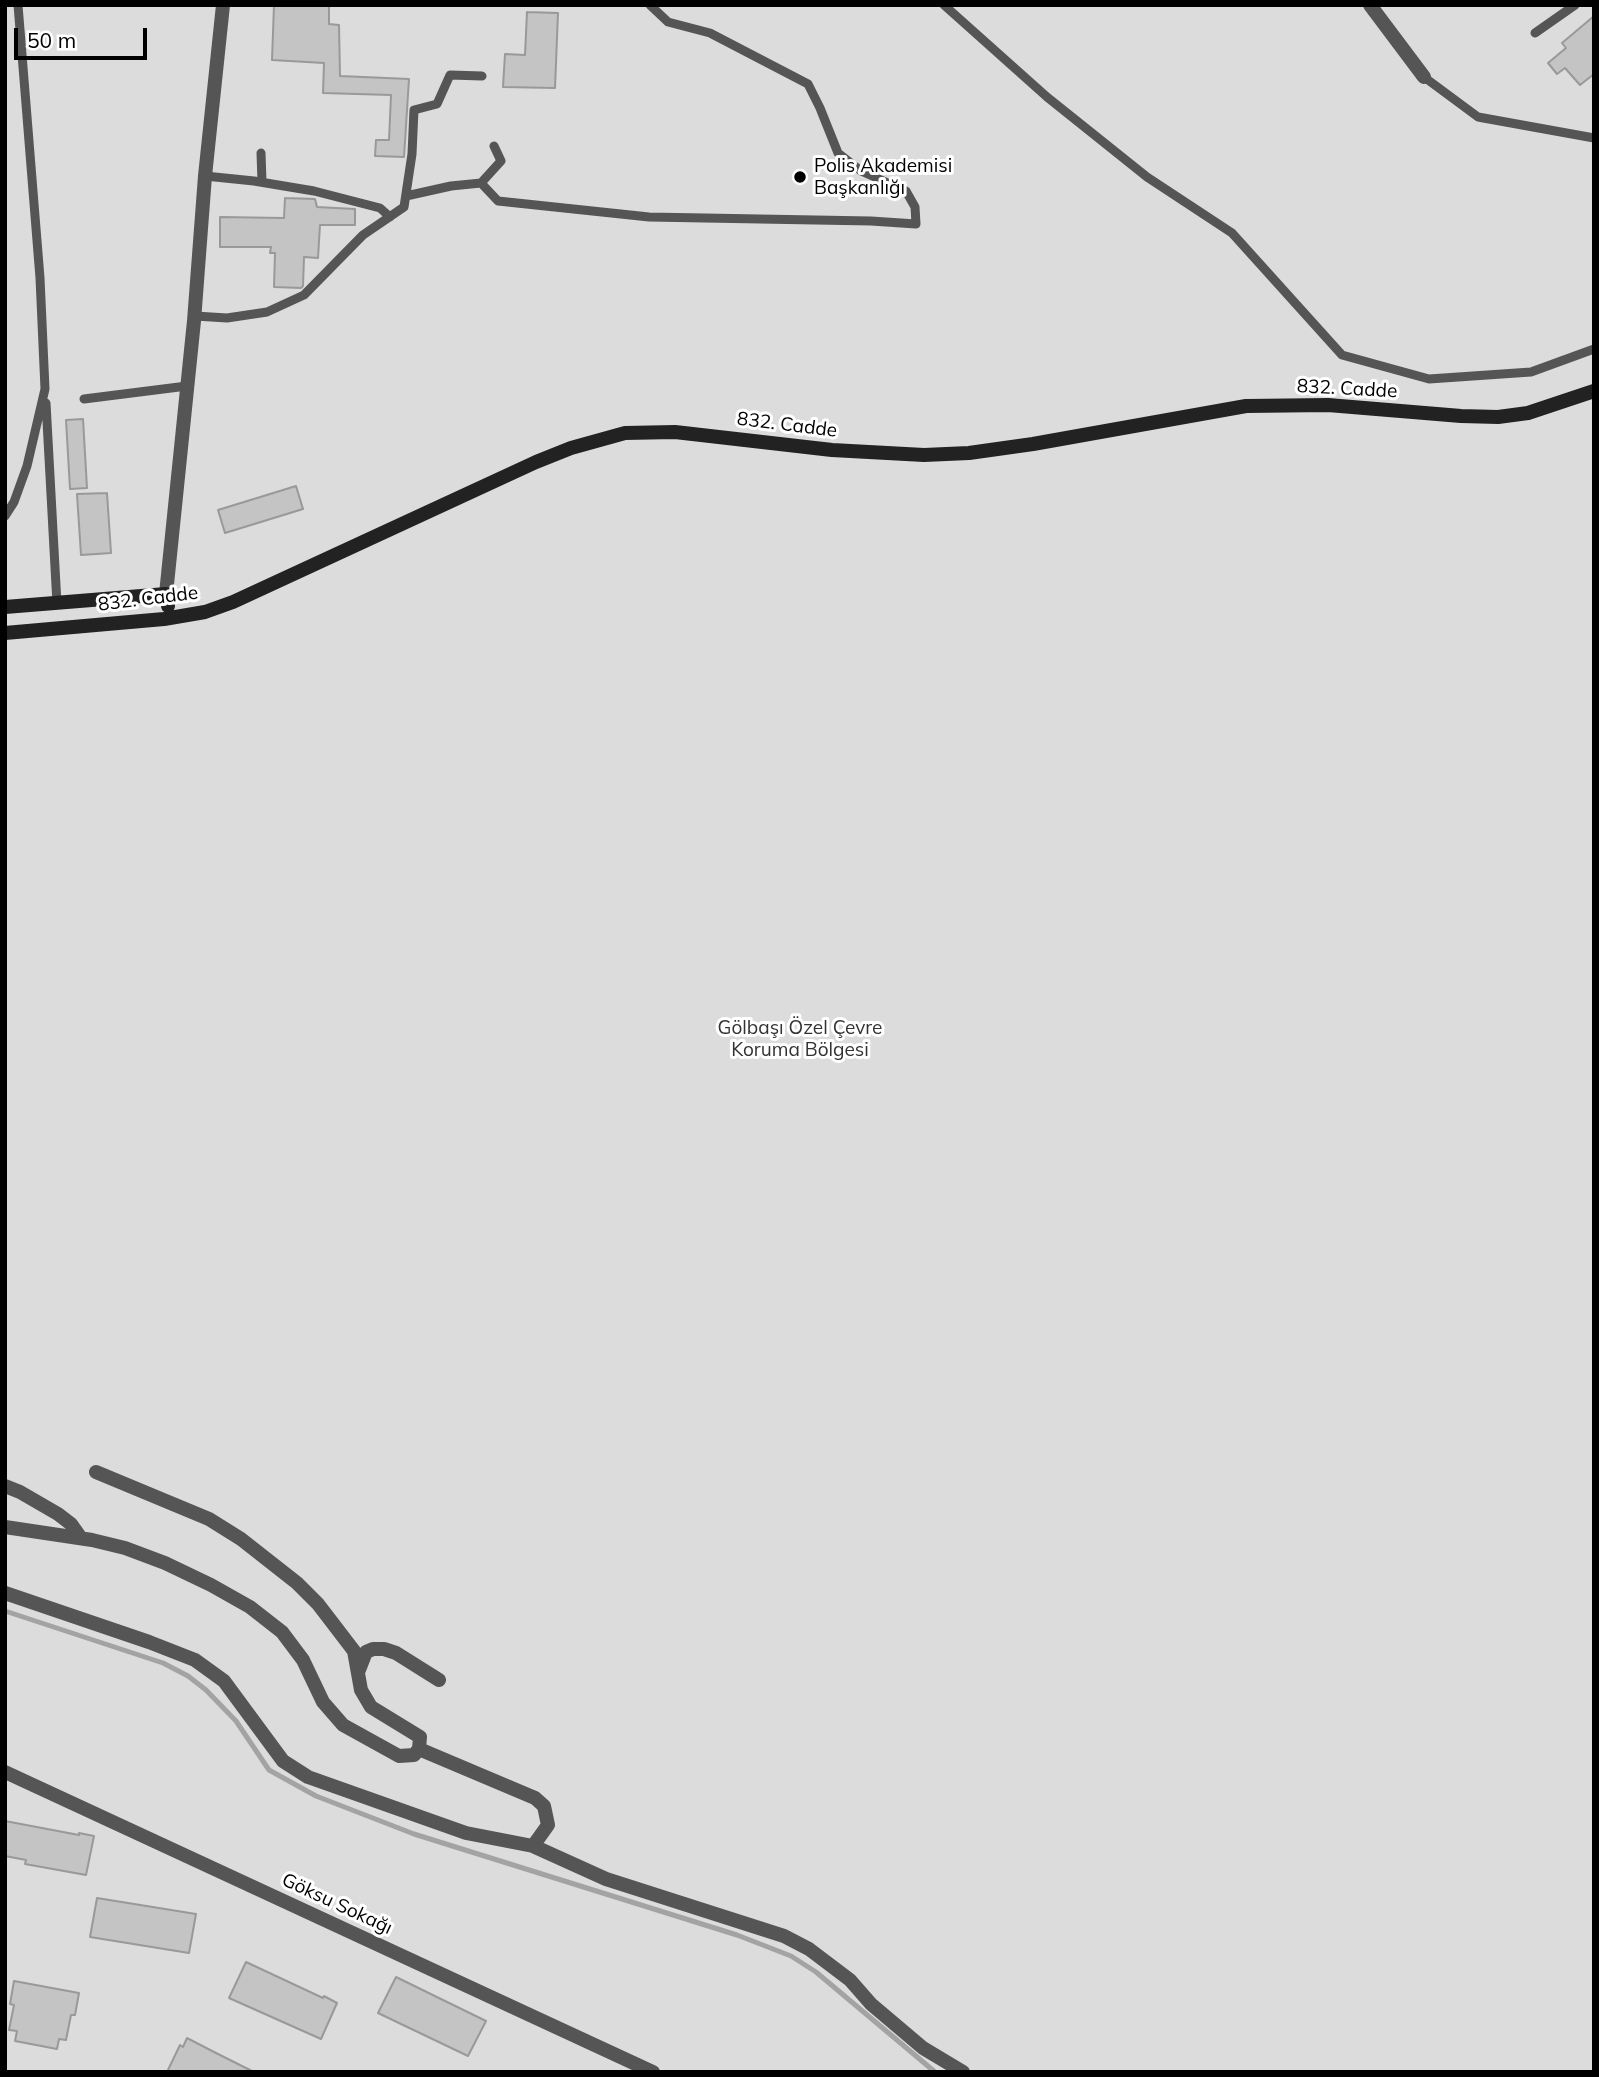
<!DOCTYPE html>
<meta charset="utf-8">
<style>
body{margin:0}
#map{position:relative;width:1599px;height:2077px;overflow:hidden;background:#fff;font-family:Mulish,sans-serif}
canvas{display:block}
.frame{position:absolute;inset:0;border:7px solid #000;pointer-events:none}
.scale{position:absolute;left:14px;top:28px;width:133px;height:32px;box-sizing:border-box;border:4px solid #000;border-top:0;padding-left:9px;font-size:21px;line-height:24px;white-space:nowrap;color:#000;-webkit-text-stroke:5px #fff;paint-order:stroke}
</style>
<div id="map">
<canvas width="1599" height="2077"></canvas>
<div class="frame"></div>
<div class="scale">50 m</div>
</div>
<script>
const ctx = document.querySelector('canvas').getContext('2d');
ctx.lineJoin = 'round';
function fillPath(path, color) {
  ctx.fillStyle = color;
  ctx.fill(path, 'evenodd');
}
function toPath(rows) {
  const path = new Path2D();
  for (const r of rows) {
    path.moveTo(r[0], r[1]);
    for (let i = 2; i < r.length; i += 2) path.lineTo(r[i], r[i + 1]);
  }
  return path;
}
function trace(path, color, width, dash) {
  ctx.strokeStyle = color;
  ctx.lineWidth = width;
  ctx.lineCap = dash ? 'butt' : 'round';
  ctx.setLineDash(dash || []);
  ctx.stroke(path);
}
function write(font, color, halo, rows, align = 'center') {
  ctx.font = font + ' Mulish,sans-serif';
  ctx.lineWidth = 6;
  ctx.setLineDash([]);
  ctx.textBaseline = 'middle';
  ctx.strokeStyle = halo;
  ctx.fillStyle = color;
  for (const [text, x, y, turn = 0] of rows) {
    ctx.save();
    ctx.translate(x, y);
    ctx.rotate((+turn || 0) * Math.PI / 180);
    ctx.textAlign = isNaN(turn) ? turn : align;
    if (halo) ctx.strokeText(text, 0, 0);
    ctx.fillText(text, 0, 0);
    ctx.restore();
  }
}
fillPath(toPath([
 [5,5,1594,5,1594,2072,5,2072]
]), '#dcdcdc');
trace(toPath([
 [5,1611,163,1663,188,1676,206,1690,236,1721,269,1770,316,1796,414,1834,737,1935,791,1956,816,1972,935,2072]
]), '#a3a3a3', 5);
const building = toPath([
 [274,5,329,5,329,24,339,25,340,76,409,79,404,157,375,156,376,140,389,140,391,95,323,93,324,63,272,60,274,5],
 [527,12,558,13,555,88,503,87,505,54,525,55,527,12],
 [1594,16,1594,74,1580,85,1565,68,1557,74,1548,63,1566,48,1562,43,1594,16],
 [285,198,315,199,317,207,355,209,355,225,320,225,318,258,304,257,303,286,301,288,274,287,275,253,270,253,271,247,220,247,220,217,284,218,285,198],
 [83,419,87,488,70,489,66,420,83,419],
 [296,486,303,509,225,533,218,510,296,486],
 [107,493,111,553,81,555,77,494,107,493],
 [5,1821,79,1835,79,1833,94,1836,86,1875,25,1864,26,1860,5,1856,5,1821],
 [97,1898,196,1914,189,1953,90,1937,97,1898],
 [246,1962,323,1998,324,1996,337,2003,321,2039,229,1998,246,1962],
 [396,1977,486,2021,468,2056,378,2013,396,1977],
 [14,1981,79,1993,75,2015,71,2015,66,2040,59,2039,57,2049,15,2041,17,2031,9,2030,14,2005,10,2004,14,1981],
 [187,2038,216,2053,254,2072,167,2072,180,2045,183,2047,187,2038]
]);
fillPath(building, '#c4c4c4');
trace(building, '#999', 2);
trace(toPath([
 [944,5,1047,97,1147,177,1232,233,1342,355,1429,379,1531,372,1594,349],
 [1535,33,1575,5],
 [1424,77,1478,117,1594,138],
 [261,153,262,182],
 [205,176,254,181,314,191,380,208,390,217],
 [481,183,501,161,494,146],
 [406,196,451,186,481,183,498,201,649,217,871,221,916,224,915,207,906,191,861,171,838,153,820,108,808,84,710,33,668,22,650,5],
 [195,316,227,318,267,312,304,295,363,235,404,207,412,154,414,110,437,104,450,75,482,76],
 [84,399,187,386],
 [46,403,57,604],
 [5,516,14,502,27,466,45,389,40,278,18,5]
]), '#555', 9);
trace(toPath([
 [1370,5,1424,77],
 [166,594,194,321,205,176,223,5],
 [5,1486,20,1492,58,1514,71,1524,81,1538],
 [5,1527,92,1540,125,1548,165,1563,211,1585,250,1607,282,1632,303,1660,323,1702,343,1725,399,1756,414,1755,419,1749,420,1737,371,1707,361,1690,354,1651,318,1604,297,1583,241,1539,209,1519,96,1472],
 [5,1593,149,1642,195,1660,224,1681,283,1761,308,1777,466,1833,533,1846,606,1879,784,1936,809,1949,850,1980,871,2004,923,2048,963,2072],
 [359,1670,366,1652,373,1649,384,1649,396,1653,439,1680],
 [419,1749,535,1798,544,1806,548,1825,533,1846],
 [5,1772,653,2072]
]), '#555', 14);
trace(toPath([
 [5,607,166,594,168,606],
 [5,633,164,619,205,612,233,602,536,462,571,448,625,433,675,432,832,450,924,455,969,453,1033,444,1246,406,1328,405,1461,416,1498,417,1528,413,1594,391]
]), '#222', 14);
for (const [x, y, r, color] of [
 [800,177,7,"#000"]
]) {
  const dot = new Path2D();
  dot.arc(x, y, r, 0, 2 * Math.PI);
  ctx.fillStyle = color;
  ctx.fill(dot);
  trace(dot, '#fff', 2.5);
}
write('19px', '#000', '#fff', [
 ["Polis Akademisi",814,166],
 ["Başkanlığı",814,188]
], 'left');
write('19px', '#000', '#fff', [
 ["832. Cadde",1347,389,3],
 ["832. Cadde",787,425,7],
 ["832. Cadde",148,599,-7],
 ["Göksu Sokağı",337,1904,25]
]);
write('19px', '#333', '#fff', [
 ["Gölbaşı Özel Çevre",800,1028],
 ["Koruma Bölgesi",800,1050]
]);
</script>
